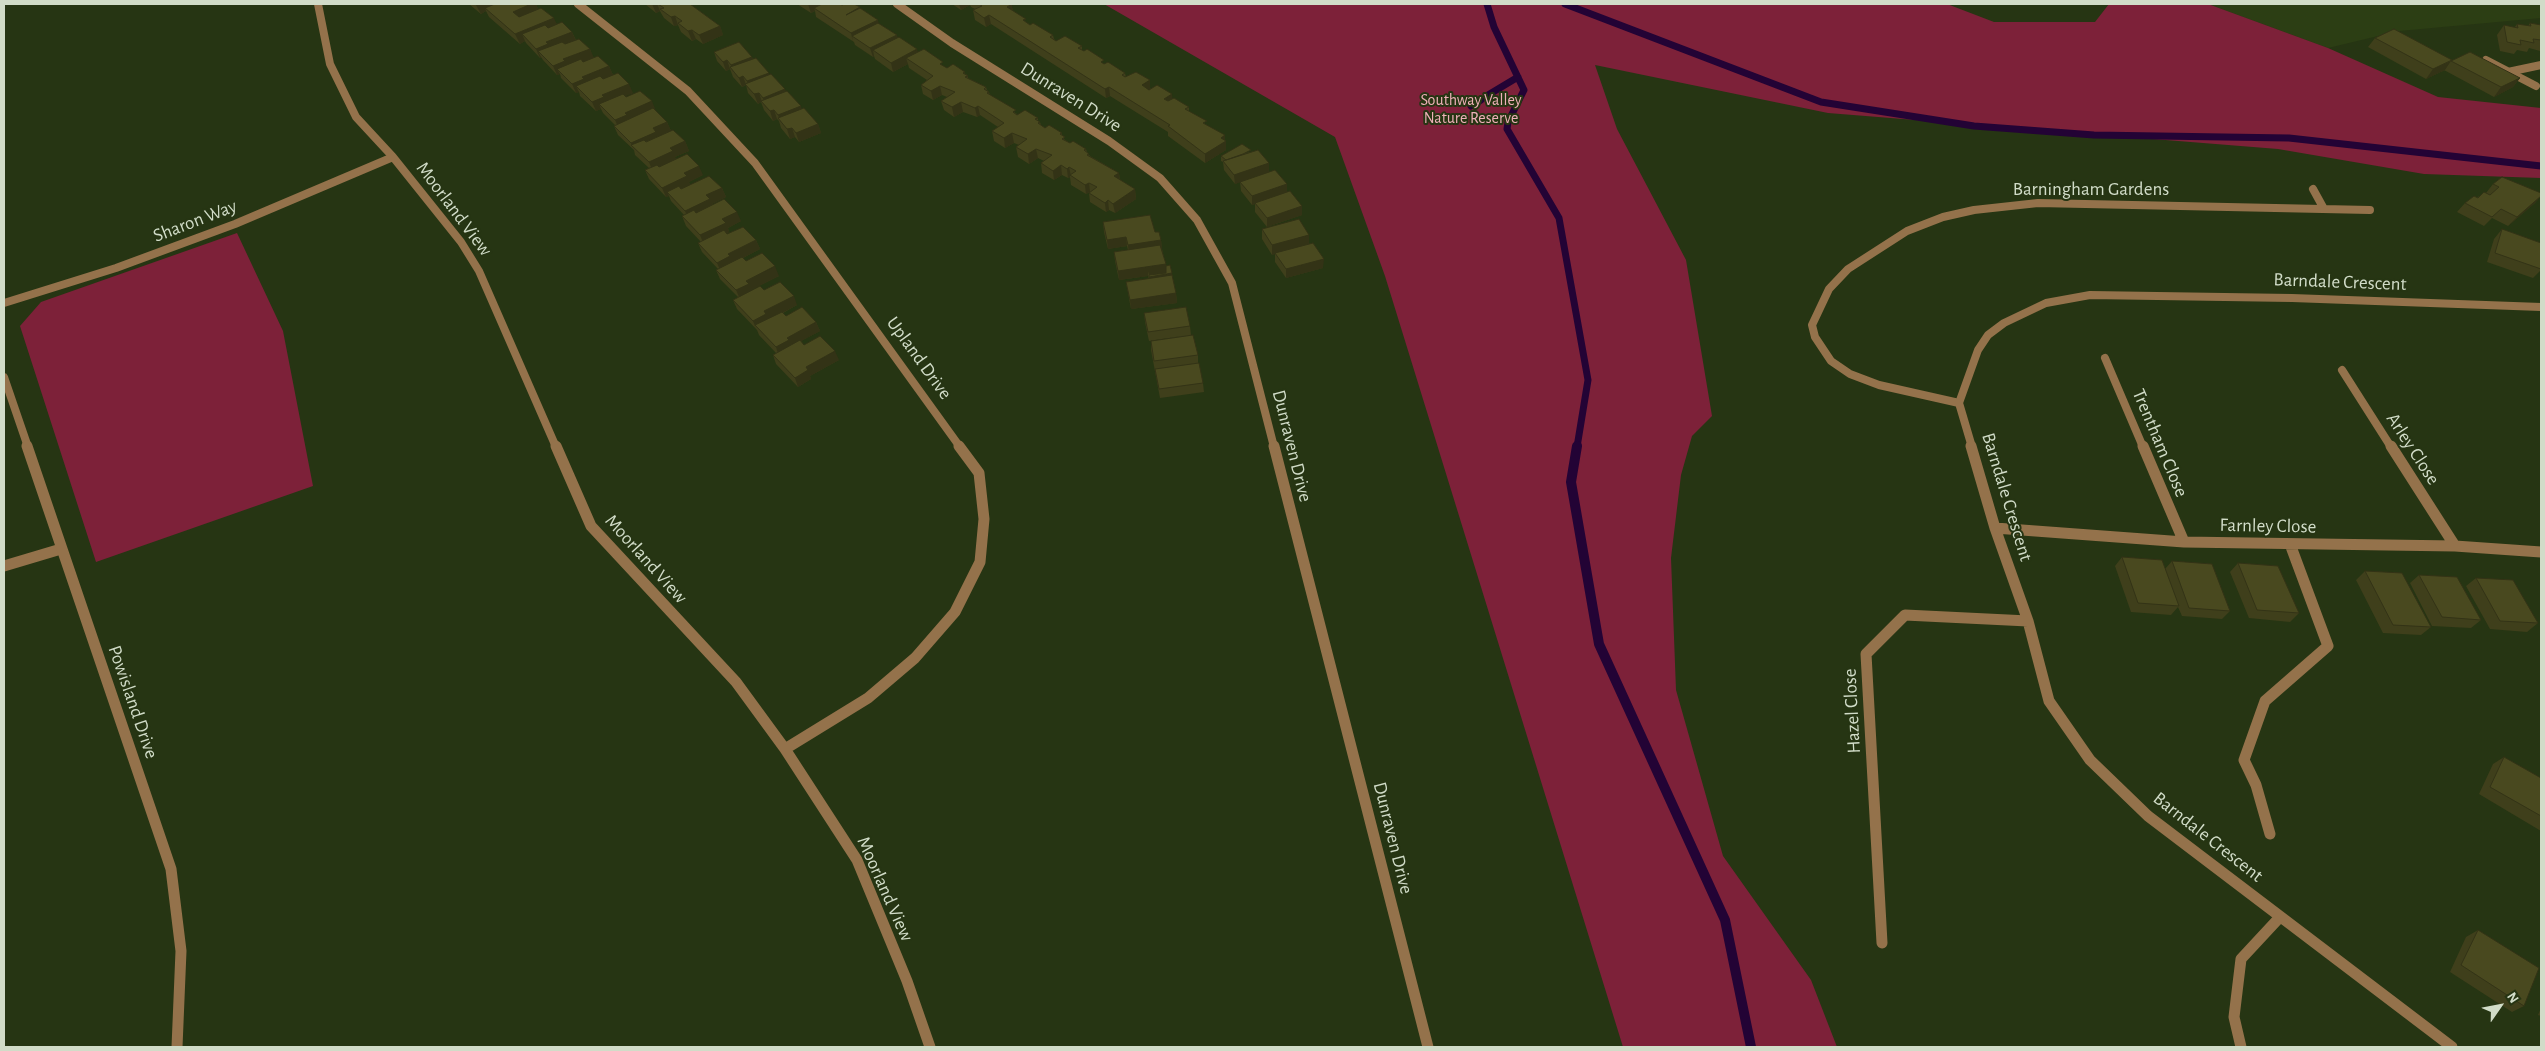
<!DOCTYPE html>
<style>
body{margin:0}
#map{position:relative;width:2545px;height:1051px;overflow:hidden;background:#263513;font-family:"Alegreya Sans",sans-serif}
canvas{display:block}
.frame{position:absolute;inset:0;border:5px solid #d1dcc8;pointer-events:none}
.north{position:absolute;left:2475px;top:981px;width:50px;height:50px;-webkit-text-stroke:4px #263513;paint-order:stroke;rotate:57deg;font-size:14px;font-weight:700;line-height:20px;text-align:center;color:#d1dcc8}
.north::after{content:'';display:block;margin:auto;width:18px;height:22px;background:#d1dcc8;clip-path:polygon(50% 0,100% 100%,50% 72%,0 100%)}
</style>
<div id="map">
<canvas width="2545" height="1051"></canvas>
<div class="frame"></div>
<div class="north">N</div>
</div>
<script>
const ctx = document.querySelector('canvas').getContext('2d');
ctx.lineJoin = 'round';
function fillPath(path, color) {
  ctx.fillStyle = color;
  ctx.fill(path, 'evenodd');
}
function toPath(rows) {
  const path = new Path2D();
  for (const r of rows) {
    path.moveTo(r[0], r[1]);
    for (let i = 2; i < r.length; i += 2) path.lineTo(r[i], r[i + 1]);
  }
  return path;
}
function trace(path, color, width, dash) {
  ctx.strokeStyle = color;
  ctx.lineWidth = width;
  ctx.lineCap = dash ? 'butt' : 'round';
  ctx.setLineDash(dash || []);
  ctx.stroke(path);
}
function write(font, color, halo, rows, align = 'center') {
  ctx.font = font + ' "Alegreya Sans",sans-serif';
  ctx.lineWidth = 4;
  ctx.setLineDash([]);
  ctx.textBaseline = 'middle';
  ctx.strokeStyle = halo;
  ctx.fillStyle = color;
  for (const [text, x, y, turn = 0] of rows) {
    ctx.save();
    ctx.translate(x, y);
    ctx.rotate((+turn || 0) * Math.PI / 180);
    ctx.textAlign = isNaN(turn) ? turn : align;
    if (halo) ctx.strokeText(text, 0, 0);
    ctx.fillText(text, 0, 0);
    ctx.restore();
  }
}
fillPath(toPath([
 [2208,4,2541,4,2541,18,2399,31,2328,48]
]), '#2c3e14');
fillPath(toPath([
 [1104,4,1947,4,1994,22,2095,22,2109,4,2208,4,2328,48,2438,97,2541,108,2541,178,2424,174,2278,149,1828,113,1595,65,1617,129,1686,260,1712,416,1692,436,1681,475,1671,558,1676,690,1723,856,1811,980,1837,1047,1623,1047,1385,276,1335,137],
 [237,233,283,331,313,486,96,562,20,326,41,302]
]), '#7d2139');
trace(toPath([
 [1487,4,1494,27,1524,90,1508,122,1507,129,1559,218,1588,380,1577,447],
 [1565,4,1821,102,1974,126,2094,135,2289,138,2541,166],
 [1488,95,1518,77],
 [1471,106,1481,100]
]), '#230335', 7);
trace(toPath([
 [1577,446,1571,482,1599,644,1725,920,1751,1047]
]), '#230335', 10);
trace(toPath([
 [4,566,61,549]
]), '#94724b', 11);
trace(toPath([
 [318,4,330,64,356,117,393,157,461,242,479,271,556,447],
 [578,4,688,91,755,163,960,447],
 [897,4,952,43,1109,141,1160,178,1197,220,1232,283,1274,447],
 [2486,60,2536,86],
 [2508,72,2541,65],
 [2313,189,2324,209],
 [4,303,116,268,235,224,393,157],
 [2105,358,2143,447],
 [2342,370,2391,447],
 [4,377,28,447],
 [1959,403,1879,385,1850,374,1831,361,1815,337,1812,325,1829,289,1848,269,1907,231,1943,217,1974,210,2038,203,2370,210],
 [1972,447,1959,403,1978,350,1988,335,2004,323,2046,303,2090,295,2292,298,2541,307]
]), '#94724b', 8);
trace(toPath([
 [27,446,171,869,181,951,177,1047],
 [556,446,591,526,736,682,785,749,857,860,907,981,930,1047],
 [1274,446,1428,1047],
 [1971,446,1995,528,2028,621,2049,701,2090,760,2148,816,2452,1047],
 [2143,446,2184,542],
 [2391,446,2455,546],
 [1995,528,2184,542,2455,546,2541,552],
 [785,749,868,698,915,658,955,612,980,562,984,519,979,473,959,446],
 [2270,834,2256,785,2244,760,2265,701,2328,646,2290,544],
 [1882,943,1866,654,1905,615,2028,621],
 [2241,1047,2234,1017,2241,959,2280,917]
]), '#94724b', 11);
fillPath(toPath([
 [469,4,536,4,538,9,557,24,572,32,576,40,590,49,593,58,609,66,613,75,633,93,625,96,655,111,667,122,671,131,685,141,689,151,675,157,676,159,703,175,689,182,690,184,722,188,726,197,712,204,713,205,741,221,728,228,729,232,727,233,727,234,756,240,760,249,743,258,746,261,779,276,751,290,764,290,797,305,783,313,786,316,816,322,820,331,801,341,804,345,839,360,810,376,811,379,798,387,776,364,773,355,776,353,759,335,757,330,737,309,733,300,738,297,720,279,716,270,718,269,702,252,698,243,701,242,686,226,682,216,684,215,671,201,669,196,666,197,649,179,645,170,649,168,635,155,634,150,618,135,614,126,615,125,603,113,601,109,596,111,580,96,579,92,576,93,561,78,560,74,557,75,543,60,541,57,540,58,526,43,525,41,520,44,489,17,486,11,481,14],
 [645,4,690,4,720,26,723,35,703,44,696,39,692,41,681,32,678,25,674,26,664,18,661,13,660,11,656,13],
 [797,4,840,4,842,5,860,7,860,8,878,20,878,23,897,35,897,37,918,52,947,68,966,74,968,76,968,78,986,87,987,90,989,92,990,95,1017,114,1038,118,1038,121,1040,122,1041,125,1045,128,1062,133,1062,136,1065,140,1070,143,1086,149,1087,152,1090,156,1119,173,1120,180,1135,189,1136,199,1115,213,1109,210,1106,212,1090,202,1089,193,1090,192,1086,194,1071,185,1070,177,1068,178,1062,175,1054,180,1042,173,1041,163,1044,161,1038,158,1029,164,1018,157,1016,147,1019,145,1014,143,1005,148,994,141,992,131,998,127,980,115,977,117,963,112,954,117,944,110,941,101,947,97,942,95,933,100,923,94,921,85,927,80,909,68,908,64,893,72,875,59,874,56,873,57,855,45,854,42,816,17,815,11,811,13],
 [952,4,1011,4,1013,11,1027,23,1053,35,1054,39,1056,41,1082,46,1082,50,1104,64,1125,73,1126,77,1189,107,1189,111,1225,140,1226,150,1205,163,1168,136,1168,132,1110,96,1106,98,991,24,986,27,975,20,973,10,975,9,971,7,970,5,961,10],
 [2530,23,2540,25,2541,23,2541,49,2540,51,2529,48,2527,52,2517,50,2514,54,2500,51,2497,35,2504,25,2514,28,2517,24,2528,26],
 [2375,38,2452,60,2520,78,2513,87,2494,97,2444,70,2445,70,2426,79,2368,47],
 [714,52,752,57,753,59,801,106,801,109,818,124,821,133,799,142,795,137,790,139,781,128,779,121,777,119,773,121,764,110,761,102,758,104,748,93,746,85,742,87,733,77,730,69,726,71,717,61],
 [1251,152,1269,163,1269,172,1287,184,1287,193,1302,206,1302,215,1267,227,1255,212,1255,204,1252,205,1241,191,1240,182,1235,184,1224,170,1223,162,1221,161,1221,156],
 [2493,184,2541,193,2541,196,2535,203,2508,226,2492,218,2484,226,2457,212,2465,203,2486,193],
 [1103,222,1155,232,1161,240,1162,249,1166,266,1170,265,1176,293,1177,303,1131,309,1126,282,1149,279,1148,276,1119,280,1115,261,1114,252,1128,250,1127,246,1108,249,1104,232],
 [1262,229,1309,244,1323,268,1286,278,1275,262,1275,254,1272,255,1262,239],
 [2502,229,2541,243,2541,270,2533,278,2487,262,2494,239],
 [1144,313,1190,326,1191,335,1198,355,1198,363,1203,383,1204,392,1160,398,1151,350,1151,341,1183,336,1149,341,1145,322],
 [2122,557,2165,569,2172,561,2230,611,2222,619,2182,616,2178,607,2171,615,2131,612,2115,566],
 [2238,563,2299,613,2290,622,2249,618,2230,572],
 [2365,571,2431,627,2421,635,2383,633,2356,580],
 [2419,575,2481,620,2471,628,2432,626,2410,583],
 [2476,578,2538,623,2527,632,2490,629,2466,586],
 [2504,757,2541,778,2541,831,2479,794,2493,764],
 [2478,930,2524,1006,2512,1012,2450,972,2466,937],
 [2541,1008,2541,1016,2538,1015]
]), '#3f3f1b');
fillPath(toPath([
 [478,4,505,4,485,8,486,11,481,14,476,5],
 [531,4,536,4,539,11,517,21,513,12],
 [652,4,657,4,660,11,656,13],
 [808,4,830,4,814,8,815,11,811,13],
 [959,4,970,4,970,5,961,10],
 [1012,4,1013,13,1007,7],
 [989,15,991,24,986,27,984,18],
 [675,16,678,25,674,26,671,17],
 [554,18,558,27,522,34,525,41,520,44,515,34],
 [878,20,880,29,852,36,853,42,851,33],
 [720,26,723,35,703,44,699,35],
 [692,30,696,39,692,41,688,31],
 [572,32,576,41,544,56,538,51,541,57,540,58,536,49,546,42],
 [897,35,899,44,873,50,874,56,873,57,870,48],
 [590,49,594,58,562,74,557,69,560,74,557,75,553,66,563,59],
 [917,49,920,58,906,58,908,64,893,72,891,63],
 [752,57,755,66,733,72,731,65],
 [727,60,730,69,726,71,723,62],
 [2451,61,2445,70,2426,79,2433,69],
 [609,66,613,75,581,91,576,86,579,92,576,93,572,84,582,77],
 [769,73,772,82,750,90,747,81],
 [743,76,746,85,742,87,739,78],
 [2520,78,2513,87,2494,97,2501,87],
 [1150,80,1150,90,1143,94,1142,85],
 [629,84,633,93,607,104,599,104,601,109,596,111,592,102,602,95],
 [940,86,942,95,933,100,931,91],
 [1109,87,1110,96,1106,98,1105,89],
 [785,89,788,99,766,107,763,98],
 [759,93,762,102,761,101,761,102,758,104,754,94],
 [1172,94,1173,103,1164,99],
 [652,101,656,111,619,129,615,120,625,113],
 [961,102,963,112,954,117,952,107],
 [801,106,803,116,781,122,778,115],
 [978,106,980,115,977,117,975,108],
 [774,110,777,119,773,121,770,111],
 [667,122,671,131,633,147,631,143,653,128],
 [818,124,821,133,799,142,796,133],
 [792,128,795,137,790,139,787,129],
 [1012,133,1014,143,1005,148,1004,138],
 [1225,135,1225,141,1226,141,1226,150,1205,163,1205,154,1221,138],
 [685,141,689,151,675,157,677,161,653,172,649,162,670,148],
 [1036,149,1038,158,1029,164,1028,154],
 [1269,163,1269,173,1235,184,1234,175],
 [1061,165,1062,175,1054,180,1053,171],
 [699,166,703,175,689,182,691,186,667,192,669,196,666,197,662,188,684,173],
 [1069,167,1071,176,1070,175,1070,177,1068,178,1067,169],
 [1119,173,1120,182,1114,176],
 [1089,183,1090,192,1086,194,1085,185],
 [1287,184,1287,194,1252,205,1252,196],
 [722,188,726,197,712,204,714,208,689,220,685,211,706,195],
 [1135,189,1136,199,1115,213,1113,204],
 [2541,196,2535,203,2508,226,2517,217],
 [1108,200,1109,210,1106,212,1105,203],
 [1302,206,1302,215,1267,227,1267,218],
 [737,212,741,221,728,228,729,232,704,245,700,235,722,219],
 [1309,235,1309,245,1272,255,1272,245],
 [1126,237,1127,246,1108,249,1107,240],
 [756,240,760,249,733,263,721,272,717,263,728,254],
 [1161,240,1162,249,1129,255,1128,245],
 [1324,259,1323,268,1286,278,1286,269],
 [1166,264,1166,273,1149,275,1148,271,1148,276,1119,280,1118,271],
 [775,266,779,276,751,290,752,293,740,299,736,290,746,281],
 [1172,273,1172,278,1150,282,1149,277],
 [1176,293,1177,303,1131,309,1130,300],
 [794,296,797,305,769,320,755,326,753,321,764,311],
 [816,322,820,331,792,346,779,357,776,347,787,338],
 [835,351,839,360,810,376,811,379,798,387,795,378,806,367]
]), '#333316');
const building = toPath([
 [495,4,531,4,513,12,519,17,541,8,554,18,515,34,485,8,495,4],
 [658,4,690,4,720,26,699,35,692,30,688,31,678,23,682,21,675,16,671,17,660,9,664,8,658,4],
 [822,4,840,4,842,5,845,4,854,4,860,7,846,15,860,8,878,20,851,33,814,8,822,4],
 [979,4,1012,4,1007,7,1026,19,1023,20,1030,25,1033,23,1053,35,1050,37,1056,41,1065,36,1082,46,1078,48,1084,51,1087,49,1104,60,1101,62,1104,64,1108,62,1125,73,1122,75,1125,77,1136,72,1150,80,1142,85,1149,90,1157,85,1172,94,1164,99,1168,101,1174,98,1189,107,1185,109,1207,121,1203,123,1225,135,1221,138,1226,141,1205,154,1168,126,1170,125,1109,87,1105,89,989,15,984,18,973,10,982,6,979,4],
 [562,22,572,32,546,42,548,44,536,49,522,34,545,25,548,28,562,22],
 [878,23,897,35,870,48,852,36,878,23],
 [2530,23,2541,25,2541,40,2533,39,2534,43,2520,40,2521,45,2507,42,2504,25,2518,28,2517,24,2531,26,2530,23],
 [2394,29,2452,60,2433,69,2375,38,2394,29],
 [899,37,917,49,891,63,873,50,899,37],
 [579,39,590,49,563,59,565,61,553,66,538,51,562,42,565,44,579,39],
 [739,42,752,57,731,65,727,60,723,62,714,52,739,42],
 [924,49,943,62,940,64,947,68,953,64,965,72,963,73,968,76,965,77,986,87,984,89,989,92,987,93,1016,110,1013,112,1017,115,1025,110,1038,118,1035,119,1040,122,1038,123,1045,128,1049,125,1062,133,1060,134,1065,137,1062,139,1070,143,1073,141,1086,149,1084,150,1089,154,1087,155,1119,173,1114,176,1135,189,1113,204,1108,200,1105,203,1089,193,1097,187,1089,183,1085,185,1070,175,1076,171,1069,167,1067,169,1061,165,1053,171,1041,163,1052,155,1036,149,1028,154,1016,147,1027,139,1012,133,1004,138,992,131,1004,123,978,106,975,108,961,102,952,107,941,101,955,92,940,86,931,91,921,85,933,76,906,58,924,49],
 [2470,52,2520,78,2501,87,2451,61,2470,52],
 [598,56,609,66,582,77,584,79,572,84,557,69,581,59,583,62,598,56],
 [756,58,769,73,747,81,743,76,739,78,730,67,756,58],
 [618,73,629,84,602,95,604,97,592,102,576,86,600,76,603,79,618,73],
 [771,74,785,89,763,98,759,93,754,94,745,84,771,74],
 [640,91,652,101,625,113,627,115,615,120,599,104,623,94,626,97,640,91],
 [787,91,801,106,778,115,774,110,770,111,761,101,787,91],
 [653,108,667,122,653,128,656,132,631,143,614,126,653,108],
 [804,108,818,124,796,133,792,128,787,129,778,118,804,108],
 [673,130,685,141,670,148,673,151,649,162,631,145,644,140,646,142,673,130],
 [1242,144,1251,150,1243,154,1226,160,1221,156,1242,144],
 [1258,150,1269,163,1234,175,1223,161,1258,150],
 [687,154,699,166,684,173,687,176,662,188,645,170,657,165,659,167,687,154],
 [1275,170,1287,184,1252,196,1240,182,1275,170],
 [709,176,722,188,706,195,710,199,685,211,667,192,679,186,681,189,709,176],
 [2502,177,2541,193,2541,196,2517,217,2501,209,2492,217,2465,203,2474,196,2478,198,2484,192,2490,195,2499,187,2493,184,2502,177],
 [1290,191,1302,206,1267,218,1255,203,1290,191],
 [724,199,737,212,722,219,726,223,700,235,682,216,694,210,696,213,724,199],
 [1150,215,1155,232,1159,232,1161,240,1128,245,1126,237,1107,240,1103,222,1150,215],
 [1299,219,1309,235,1272,245,1262,229,1299,219],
 [743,227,756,240,728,254,730,256,717,263,698,243,724,230,727,234,743,227],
 [2502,229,2541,243,2541,269,2495,253,2502,229],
 [1313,243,1324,259,1286,269,1275,253,1313,243],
 [1160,245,1166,264,1118,271,1114,252,1160,245],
 [762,253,775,266,746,281,749,284,736,290,716,270,742,257,746,261,762,253],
 [1170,265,1172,273,1149,277,1149,275,1166,273,1166,266,1170,265],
 [1172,275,1176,293,1130,300,1126,282,1172,275],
 [780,282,794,296,764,311,766,314,753,321,733,300,760,286,764,290,780,282],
 [802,307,816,322,787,338,789,340,776,347,755,325,782,312,786,316,802,307],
 [1186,307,1190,326,1148,332,1144,313,1186,307],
 [1193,335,1198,355,1154,361,1151,341,1193,335],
 [820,336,835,351,806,367,808,370,795,378,773,355,800,340,804,345,820,336],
 [1199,363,1203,383,1159,389,1155,369,1199,363],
 [2122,557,2162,560,2179,606,2138,603,2122,557],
 [2172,561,2212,564,2230,611,2189,608,2172,561],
 [2238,563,2278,566,2299,613,2257,610,2238,563],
 [2365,571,2402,573,2431,627,2393,625,2365,571],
 [2419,575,2457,577,2481,620,2442,617,2419,575],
 [2476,578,2513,580,2538,623,2500,621,2476,578],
 [2504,757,2541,778,2541,816,2490,787,2504,757],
 [2478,930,2539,968,2524,1006,2461,965,2478,930]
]);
fillPath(building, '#49491f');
trace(building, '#333316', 1);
write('16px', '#efb0b9', '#263513', [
 ["Southway Valley",1471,100],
 ["Nature Reserve",1471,118]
]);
write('19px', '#d1dcc8', '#263513', [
 ["Dunraven Drive",1071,97,32],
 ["Barningham Gardens",2091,189],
 ["Moorland View",454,209,53],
 ["Sharon Way",195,221,-21],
 ["Barndale Crescent",2340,282,2],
 ["Upland Drive",919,358,54],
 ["Trentham Close",2160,443,67],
 ["Dunraven Drive",1292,446,76],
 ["Arley Close",2413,449,57],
 ["Barndale Crescent",2007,497,73],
 ["Farnley Close",2268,526,1],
 ["Moorland View",646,559,48],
 ["Powisland Drive",133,702,71],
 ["Hazel Close",1852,711,-93],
 ["Barndale Crescent",2208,837,38],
 ["Dunraven Drive",1393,838,76],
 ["Moorland View",885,889,66]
]);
</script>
